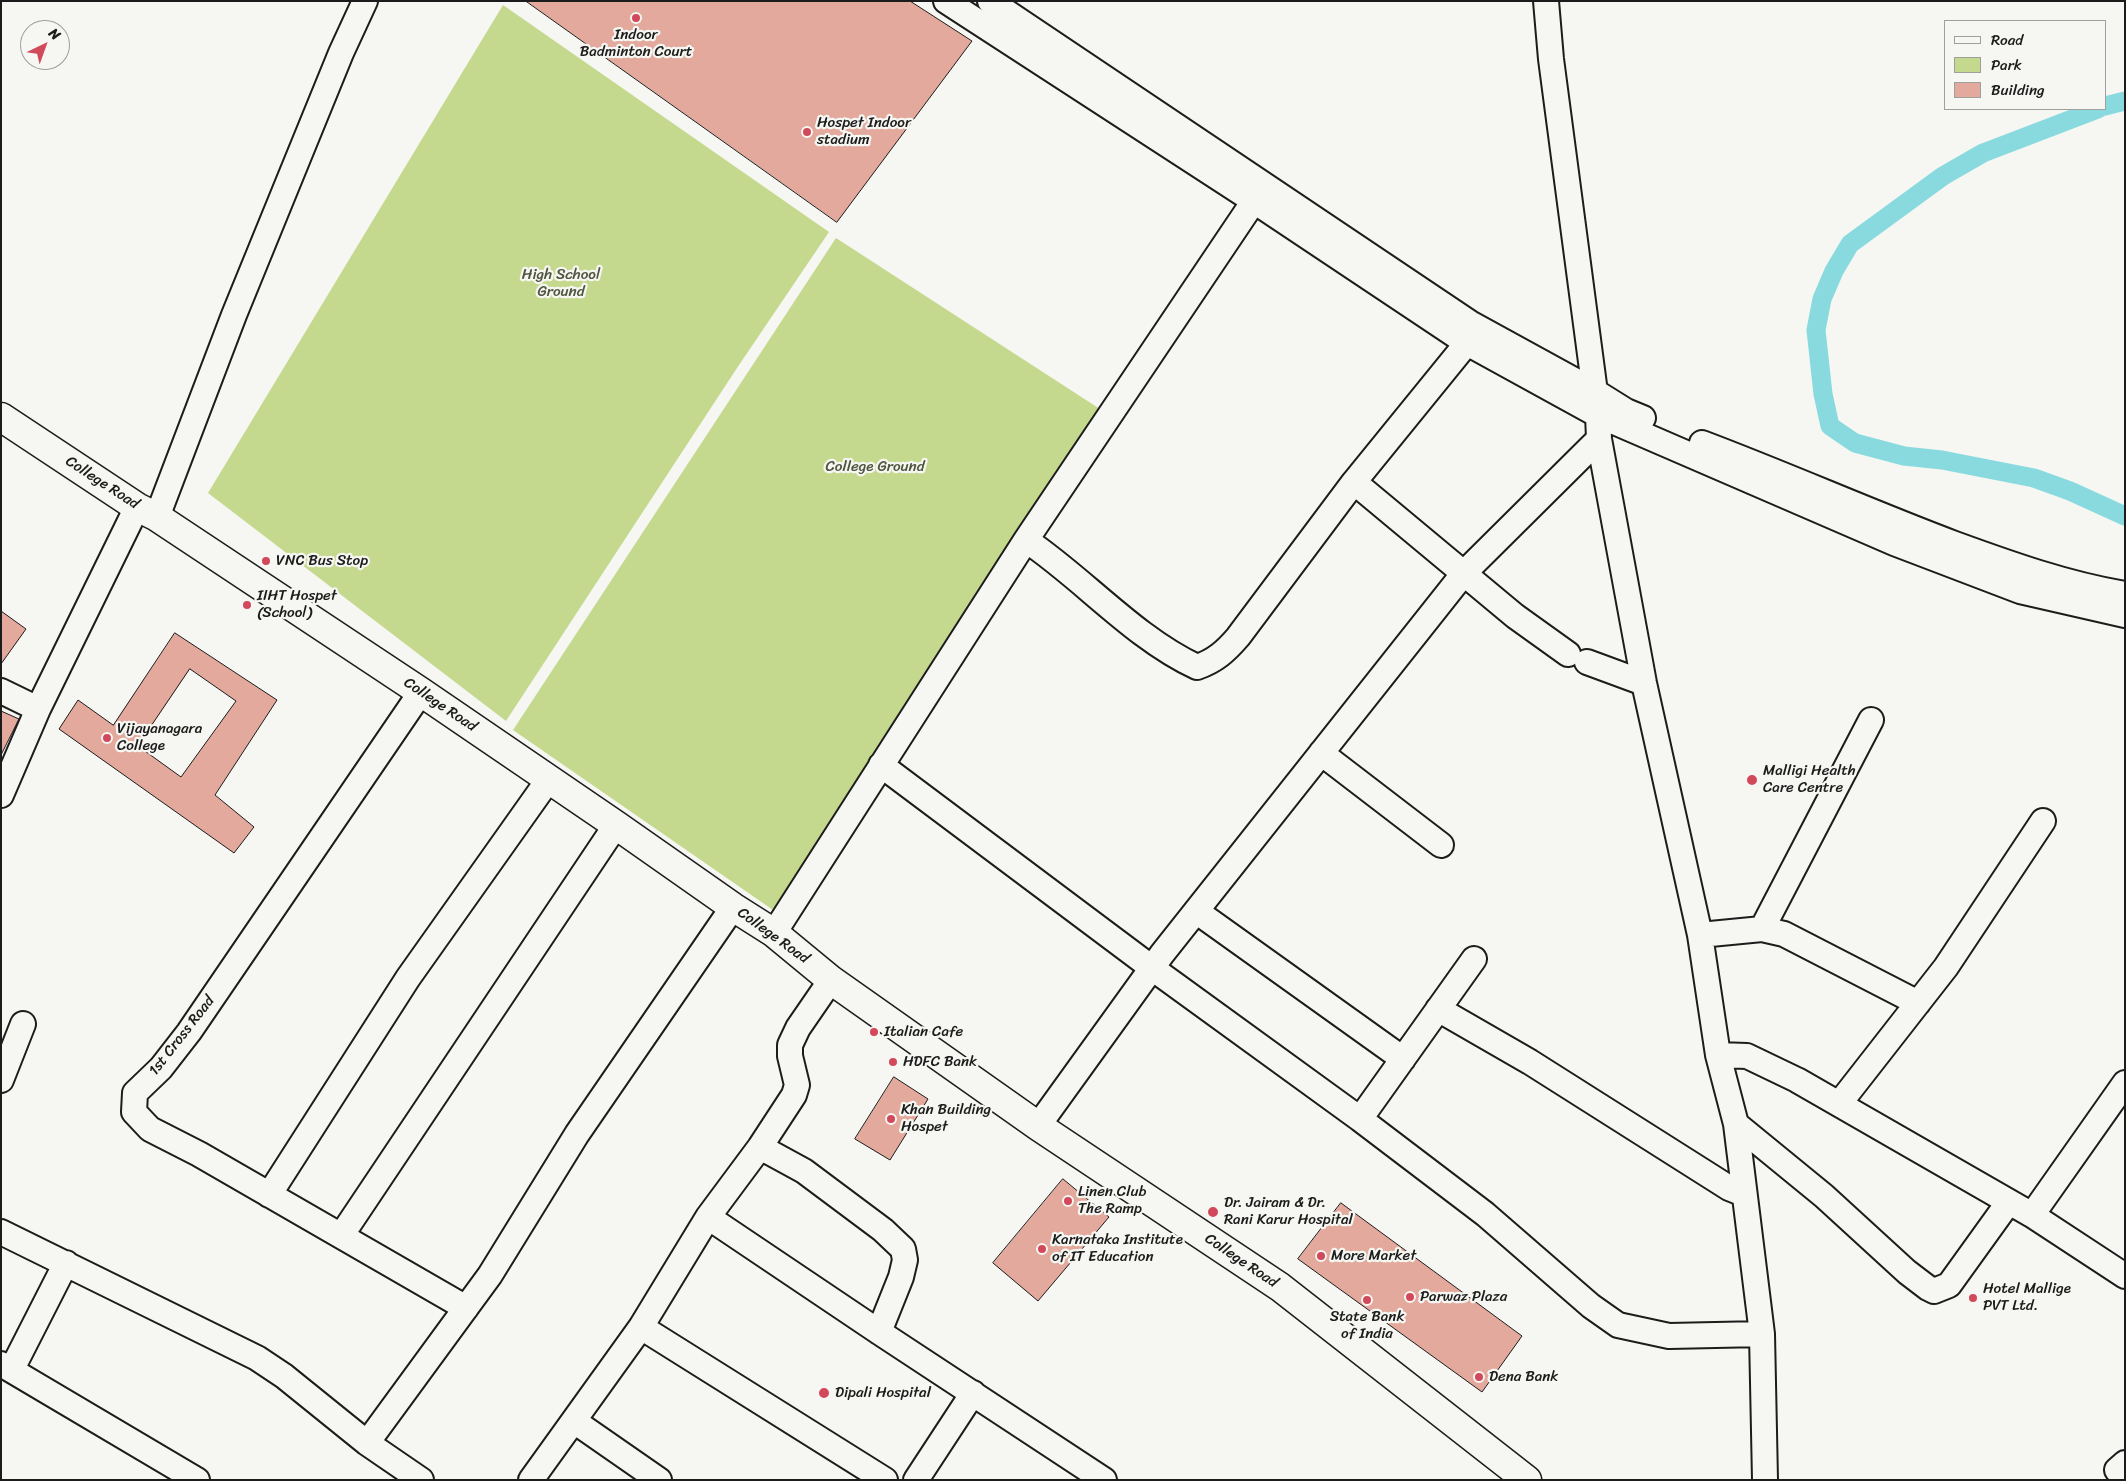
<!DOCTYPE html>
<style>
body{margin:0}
#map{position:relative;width:2126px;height:1481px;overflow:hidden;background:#f6f6f2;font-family:Sriracha,sans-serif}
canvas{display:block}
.frame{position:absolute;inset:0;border:2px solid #1c1c1c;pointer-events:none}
.legend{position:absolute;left:1944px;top:20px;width:162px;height:90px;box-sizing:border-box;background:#f6f6f2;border:1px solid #9f9f9c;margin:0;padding:6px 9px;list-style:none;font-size:15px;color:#1c1c1c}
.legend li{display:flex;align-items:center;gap:10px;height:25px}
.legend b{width:25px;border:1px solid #9f9f9c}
.north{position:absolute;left:20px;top:20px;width:50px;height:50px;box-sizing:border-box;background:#f6f6f2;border:1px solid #9f9f9c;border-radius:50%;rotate:42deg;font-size:14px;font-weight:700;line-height:20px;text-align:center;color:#1c1c1c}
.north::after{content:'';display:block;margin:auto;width:18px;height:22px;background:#d1495b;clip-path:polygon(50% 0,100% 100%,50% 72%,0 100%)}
</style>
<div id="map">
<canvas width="2126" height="1481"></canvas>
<div class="frame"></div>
<ul class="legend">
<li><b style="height:6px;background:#f6f6f2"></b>Road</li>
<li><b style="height:14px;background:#c5d98e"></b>Park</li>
<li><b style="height:14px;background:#e2a99c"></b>Building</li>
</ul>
<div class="north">N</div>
</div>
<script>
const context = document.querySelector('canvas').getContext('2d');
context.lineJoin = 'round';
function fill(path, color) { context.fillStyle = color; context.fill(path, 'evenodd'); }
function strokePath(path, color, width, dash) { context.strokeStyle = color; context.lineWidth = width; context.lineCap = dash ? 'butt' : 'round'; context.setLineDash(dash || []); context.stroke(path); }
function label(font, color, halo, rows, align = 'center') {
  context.font = font + ' Sriracha,sans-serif'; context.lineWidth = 4.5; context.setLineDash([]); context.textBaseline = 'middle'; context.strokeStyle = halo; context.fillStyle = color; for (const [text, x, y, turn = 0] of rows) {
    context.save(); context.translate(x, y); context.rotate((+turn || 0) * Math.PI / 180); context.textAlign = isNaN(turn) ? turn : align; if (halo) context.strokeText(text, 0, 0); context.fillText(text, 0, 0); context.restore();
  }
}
const green = new Path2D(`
 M503,5L829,232L737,368L506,721L208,493Z
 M836,238L1103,411L773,910L513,730Z`);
const canal = new Path2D(`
 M2105,106L2125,101
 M2098,109L1983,153L1943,176L1850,244L1834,271L1822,299L1816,330L1823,394L1830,426L1855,443L1904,456L1942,460L2034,478L2070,491L2125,516`);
const building = new Path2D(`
 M526,1H910L972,41L837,222Z
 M1,611L26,629L1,664Z
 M175,633L277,700L215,795L254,827L234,853L59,729L78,700L113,725ZM190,669L236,701L181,777L138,746Z
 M1,711L19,719L1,755Z
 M894,1077L928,1099L890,1160L855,1139Z
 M1063,1179L1109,1217L1038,1301L993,1263Z
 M1341,1203L1522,1336L1482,1392L1298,1259Z`);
const minor = new Path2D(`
 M946,1L1254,201L1467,343L1598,415L1894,543L2020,591L2125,615
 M990,1L1470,323L1594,391L1626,411L1643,418
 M1546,1L1551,59L1598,415L1599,439L1644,683L1700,935L1718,1055L1736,1124L1762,1334L1765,1480
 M1702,443C1787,475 1870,512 1955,544C2010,564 2066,584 2125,594
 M1354,482L1515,616L1568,654
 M157,517L234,315L341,53L365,1
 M1026,540C1084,579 1133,637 1197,667C1215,661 1226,651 1238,637L1354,482L1467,343
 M1587,662L1644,683
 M1,691L38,709
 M421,692L189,1032L161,1068L135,1093L134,1112L150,1129L199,1154L466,1308
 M1321,753L1441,845
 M881,765L1152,968L1360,1119
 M1,795L38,709L137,507
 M1196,911L1403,1059
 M1762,929L1871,720
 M774,933L1026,540L1262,189
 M1700,935L1762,929L1784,934L1918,1003
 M1474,959L1360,1119L1485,1214L1591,1306L1618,1325L1669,1336L1762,1334
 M1438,1009L1530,1062L1729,1188L1744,1194
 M1718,1055L1747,1056L1797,1080L2032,1215L2125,1276
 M1,1080L23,1024
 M1839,1104L1946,967L2043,821
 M1736,1124L1824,1196L1907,1272L1928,1288L1934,1291L1949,1285L2008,1203
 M1038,1126L1162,954L1464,573L1599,439
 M760,1147L804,1171L883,1230L903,1249L905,1260L901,1277L879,1332
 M269,1195L408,978L549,779
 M2032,1215L2125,1083
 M708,1217L879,1332L1104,1480
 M1,1232L257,1358L284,1376L367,1443L421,1480
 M341,1236L616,825
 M641,1327L885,1480
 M1,1364L197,1480
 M12,1369L66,1263
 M574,1421L659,1480
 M367,1443L490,1275L577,1134L733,907
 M2117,1470L2125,1463
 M531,1480L641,1327L708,1217L760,1147L794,1095L797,1085L790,1056V1045L798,1028L831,980
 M916,1480L973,1393`);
const major = new Path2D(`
 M1,417L137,507L157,517L421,692L616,825L733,907L774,933L831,980L1038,1126L1280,1287L1527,1480`);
const markers = [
 [636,18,5,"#d1495b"],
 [807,132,5,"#d1495b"],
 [266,561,5,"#d1495b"],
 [247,605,5,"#d1495b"],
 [107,738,5,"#d1495b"],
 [1752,780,6,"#d1495b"],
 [874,1032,5,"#d1495b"],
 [893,1062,5,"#d1495b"],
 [891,1119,5,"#d1495b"],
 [1068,1201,5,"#d1495b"],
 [1213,1212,6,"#d1495b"],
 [1042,1249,5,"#d1495b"],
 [1321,1256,5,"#d1495b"],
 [1410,1297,5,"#d1495b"],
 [1973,1298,5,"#d1495b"],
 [1367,1300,5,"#d1495b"],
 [1479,1377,5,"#d1495b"],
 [824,1393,6,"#d1495b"]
];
const poiNames = [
 ["Indoor",636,35,"center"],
 ["Badminton Court",636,52,"center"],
 ["Hospet Indoor",817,123],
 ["stadium",817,140],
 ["VNC Bus Stop",276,561],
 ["IIHT Hospet",257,596],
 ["(School)",257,613],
 ["Vijayanagara",117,729],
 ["College",117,746],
 ["Malligi Health",1763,771],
 ["Care Centre",1763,788],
 ["Italian Cafe",884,1032],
 ["HDFC Bank",903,1062],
 ["Khan Building",901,1110],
 ["Hospet",901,1127],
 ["Linen Club",1078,1192],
 ["The Ramp",1078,1209],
 ["Dr. Jairam & Dr.",1224,1203],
 ["Rani Karur Hospital",1224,1220],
 ["Karnataka Institute",1052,1240],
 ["of IT Education",1052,1257],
 ["More Market",1331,1256],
 ["Hotel Mallige",1983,1289],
 ["PVT Ltd.",1983,1306],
 ["Parwaz Plaza",1420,1297],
 ["State Bank",1367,1317,"center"],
 ["of India",1367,1334,"center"],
 ["Dena Bank",1489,1377],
 ["Dipali Hospital",835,1393]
];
const parkNames = [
 ["High School",561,275],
 ["Ground",561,292],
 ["College Ground",875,467]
];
const streetNames = [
 ["College Road",102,483,33],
 ["College Road",440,705,34],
 ["College Road",773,936,36],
 ["1st Cross Road",182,1036,-52],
 ["College Road",1241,1261,34]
];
fill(green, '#c5d98e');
strokePath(canal, '#88dadf', 19);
fill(building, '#e2a99c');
strokePath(building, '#1c1c1c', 1);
strokePath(minor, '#1c1c1c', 28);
strokePath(major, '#1c1c1c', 31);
strokePath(minor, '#f6f6f2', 24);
strokePath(major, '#f6f6f2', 28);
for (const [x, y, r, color] of markers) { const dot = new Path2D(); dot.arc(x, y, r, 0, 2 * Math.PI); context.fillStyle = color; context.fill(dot); strokePath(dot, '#f6f6f2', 2); }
label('15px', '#1c1c1c', '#f6f6f2', poiNames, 'left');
label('15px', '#4f553e', '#f6f6f2', parkNames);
label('15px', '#1c1c1c', '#f6f6f2', streetNames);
</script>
